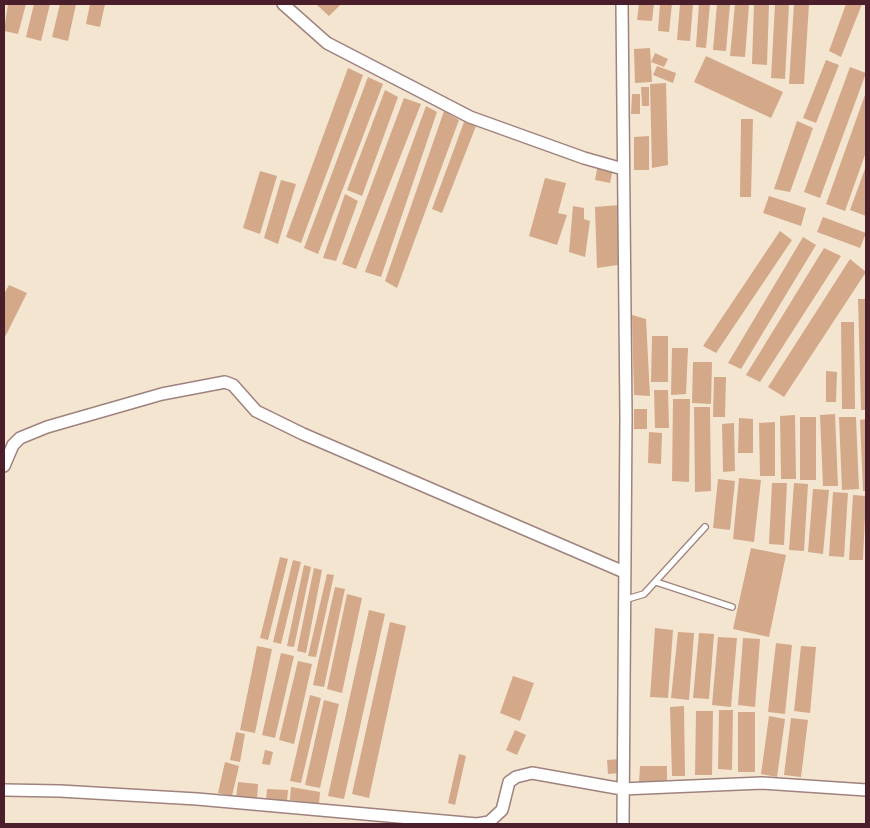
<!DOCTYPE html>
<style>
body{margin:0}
#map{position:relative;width:870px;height:828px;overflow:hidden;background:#f4e5d0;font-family:"Libre Caslon Text",serif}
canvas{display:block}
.frame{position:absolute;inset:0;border:5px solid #4a1f2b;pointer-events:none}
</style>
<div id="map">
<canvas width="870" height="828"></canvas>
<div class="frame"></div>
</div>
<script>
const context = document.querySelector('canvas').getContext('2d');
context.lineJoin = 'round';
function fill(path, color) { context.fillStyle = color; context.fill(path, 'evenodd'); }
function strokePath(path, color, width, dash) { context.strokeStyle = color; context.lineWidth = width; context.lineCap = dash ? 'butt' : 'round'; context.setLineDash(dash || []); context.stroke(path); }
const building = new Path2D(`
 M8,4H26L18,34L4,31Z
 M34,4H50L41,41L26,37Z
 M60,4H76L68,41L52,37Z
 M90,4H105L100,27L86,24Z
 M316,4H341L329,16Z
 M639,4H654L652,21L637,20Z
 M660,4H672L669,32L658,31Z
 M680,4H693L690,41L677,40Z
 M699,4H710L706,48L696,47Z
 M717,4H730L726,51L713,50Z
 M735,4H749L745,57L730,56Z
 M754,4H769L767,65L752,64Z
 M775,4H789L785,79L771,78Z
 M794,4H809L804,84H789Z
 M846,4H862L841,57L829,51Z
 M650,48L652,82L635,83L634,49Z
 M655,53L668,59L664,67L651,62Z
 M706,56L783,92L771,118L694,82Z
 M826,60L839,65L816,123L803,118Z
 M657,66L676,73L673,83L653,75Z
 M850,67L866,73L820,198L804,192Z
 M348,68L363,75L301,243L286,237Z
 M368,77L383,84L318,254L304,248Z
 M666,83L668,165L652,168L650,84Z
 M641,87H649V106H642Z
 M385,90L398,97L362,196L347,190Z
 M866,92V152L845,211L826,204Z
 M632,94H640V114H631Z
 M404,98L421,104L356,269L342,264Z
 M426,106L437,112L381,277L365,272Z
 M444,111L459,120L397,288L385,281Z
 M741,119H753L751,197H740Z
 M797,121L813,128L790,192L774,189Z
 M464,122L476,126L442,213L432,209Z
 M649,136V170H634V137Z
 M598,164L613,169L610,183L595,180Z
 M866,166V216L850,210Z
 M260,171L277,176L260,234L243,228Z
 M545,178L566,183L558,213L567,215L557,245L529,236Z
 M281,180L296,184L278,244L264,238Z
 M345,194L358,201L336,261L323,258Z
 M769,196L806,208L801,226L763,213Z
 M619,205L618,265L597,268L595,207Z
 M573,206L584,208V219L590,221L585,257L569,252Z
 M823,217L866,233L860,248L817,232Z
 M780,231L792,240L716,353L703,346Z
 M803,237L816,245L741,369L728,363Z
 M824,248L841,256L760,382L746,375Z
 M850,259L866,272L784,397L768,387Z
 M9,285L27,293L4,339V294Z
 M858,299H866V410H861Z
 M632,315L646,319L650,396L634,395Z
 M841,322H854L855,409H842Z
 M652,336H668V382H651Z
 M672,348H688L686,394L671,395Z
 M693,362H712L711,404L692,403Z
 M826,371L837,372L836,402H826Z
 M714,377H726L725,417H713Z
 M654,390H668L669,428H655Z
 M673,399H690L689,482L672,481Z
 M694,407H710L711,491L695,492Z
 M634,409H647V429H634Z
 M835,414L838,486H823L820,415Z
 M795,415L796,479H781L780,416Z
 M800,417H816V480H800Z
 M839,417H856L859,489L842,490Z
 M739,418L753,419V453H738Z
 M866,419V491H863L860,420Z
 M775,422V476H760L759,423Z
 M734,423L735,471L723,472L722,424Z
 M649,432L662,433L661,464L648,463Z
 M739,478L761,480L754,542L733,539Z
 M718,479L735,481L730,530L713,528Z
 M772,483H787L784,545L769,544Z
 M794,483L808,484L804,551L789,550Z
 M813,489L829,490L823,554L808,552Z
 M833,492L848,493L844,557L829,556Z
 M853,495L866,496L863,560H849Z
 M751,548L786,555L769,637L733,629Z
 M280,557L288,559L268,640L260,638Z
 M293,560L301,562L281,644L273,642Z
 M304,565L311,567L294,647L287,646Z
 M314,568L322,570L306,653L297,651Z
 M327,574L334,575L316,657L308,656Z
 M335,587L345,589L324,687L313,685Z
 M347,594L362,598L342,693L327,689Z
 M369,610L385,614L344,799L328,796Z
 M390,622L406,626L369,798L352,794Z
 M655,628L673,630L668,698L650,697Z
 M678,632L694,633L689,700L671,698Z
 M699,633L714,634L709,699L693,698Z
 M718,637L737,638L731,707L712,705Z
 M743,638L760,639L755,707L738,705Z
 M776,643L792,645L785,714L768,712Z
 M257,646L272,649L255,733L240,730Z
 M801,646L816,647L810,713L794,711Z
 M281,653L294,656L275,738L262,735Z
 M298,661L312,664L294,744L279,740Z
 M513,676L534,683L520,721L500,713Z
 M310,695L321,698L301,783L290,781Z
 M324,700L339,704L320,788L305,785Z
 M684,706L685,776H672L670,707Z
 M719,710H733L732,770L718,769Z
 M696,711H713L712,775H695Z
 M738,712H755V772H738Z
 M769,716L785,719L777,777L761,774Z
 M791,718L808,720L801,777L784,775Z
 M515,730L526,735L517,755L506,750Z
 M236,732L245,734L240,762L230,760Z
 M265,750L273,752L270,765L262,764Z
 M459,754L466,756L455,805L448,803Z
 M620,759V773L608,774L607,760Z
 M225,762L239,766L232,796L218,793Z
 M640,766H667V783H639Z
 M238,782L258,784L257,799L236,798Z
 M291,787L320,792L319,804L290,800Z
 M267,789L288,790L287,801L266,800Z`);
const lane = new Path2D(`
 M656,582L732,607
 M624,600L644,594L705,527`);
const street = new Path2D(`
 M283,4L327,43L470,117L584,158L623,169
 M622,4L626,417L623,824
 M4,466L13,445L20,438L47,427L162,394L225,382L233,385L256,411L303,434L624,572
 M4,790L60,791L197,799L477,824L489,822L502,810L509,782L516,777L532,773L622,789L762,783L866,790`);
fill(building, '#d3a98a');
strokePath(lane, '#9f827e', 8);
strokePath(street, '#9f827e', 14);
strokePath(lane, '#fff', 5.5);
strokePath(street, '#fff', 11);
</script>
